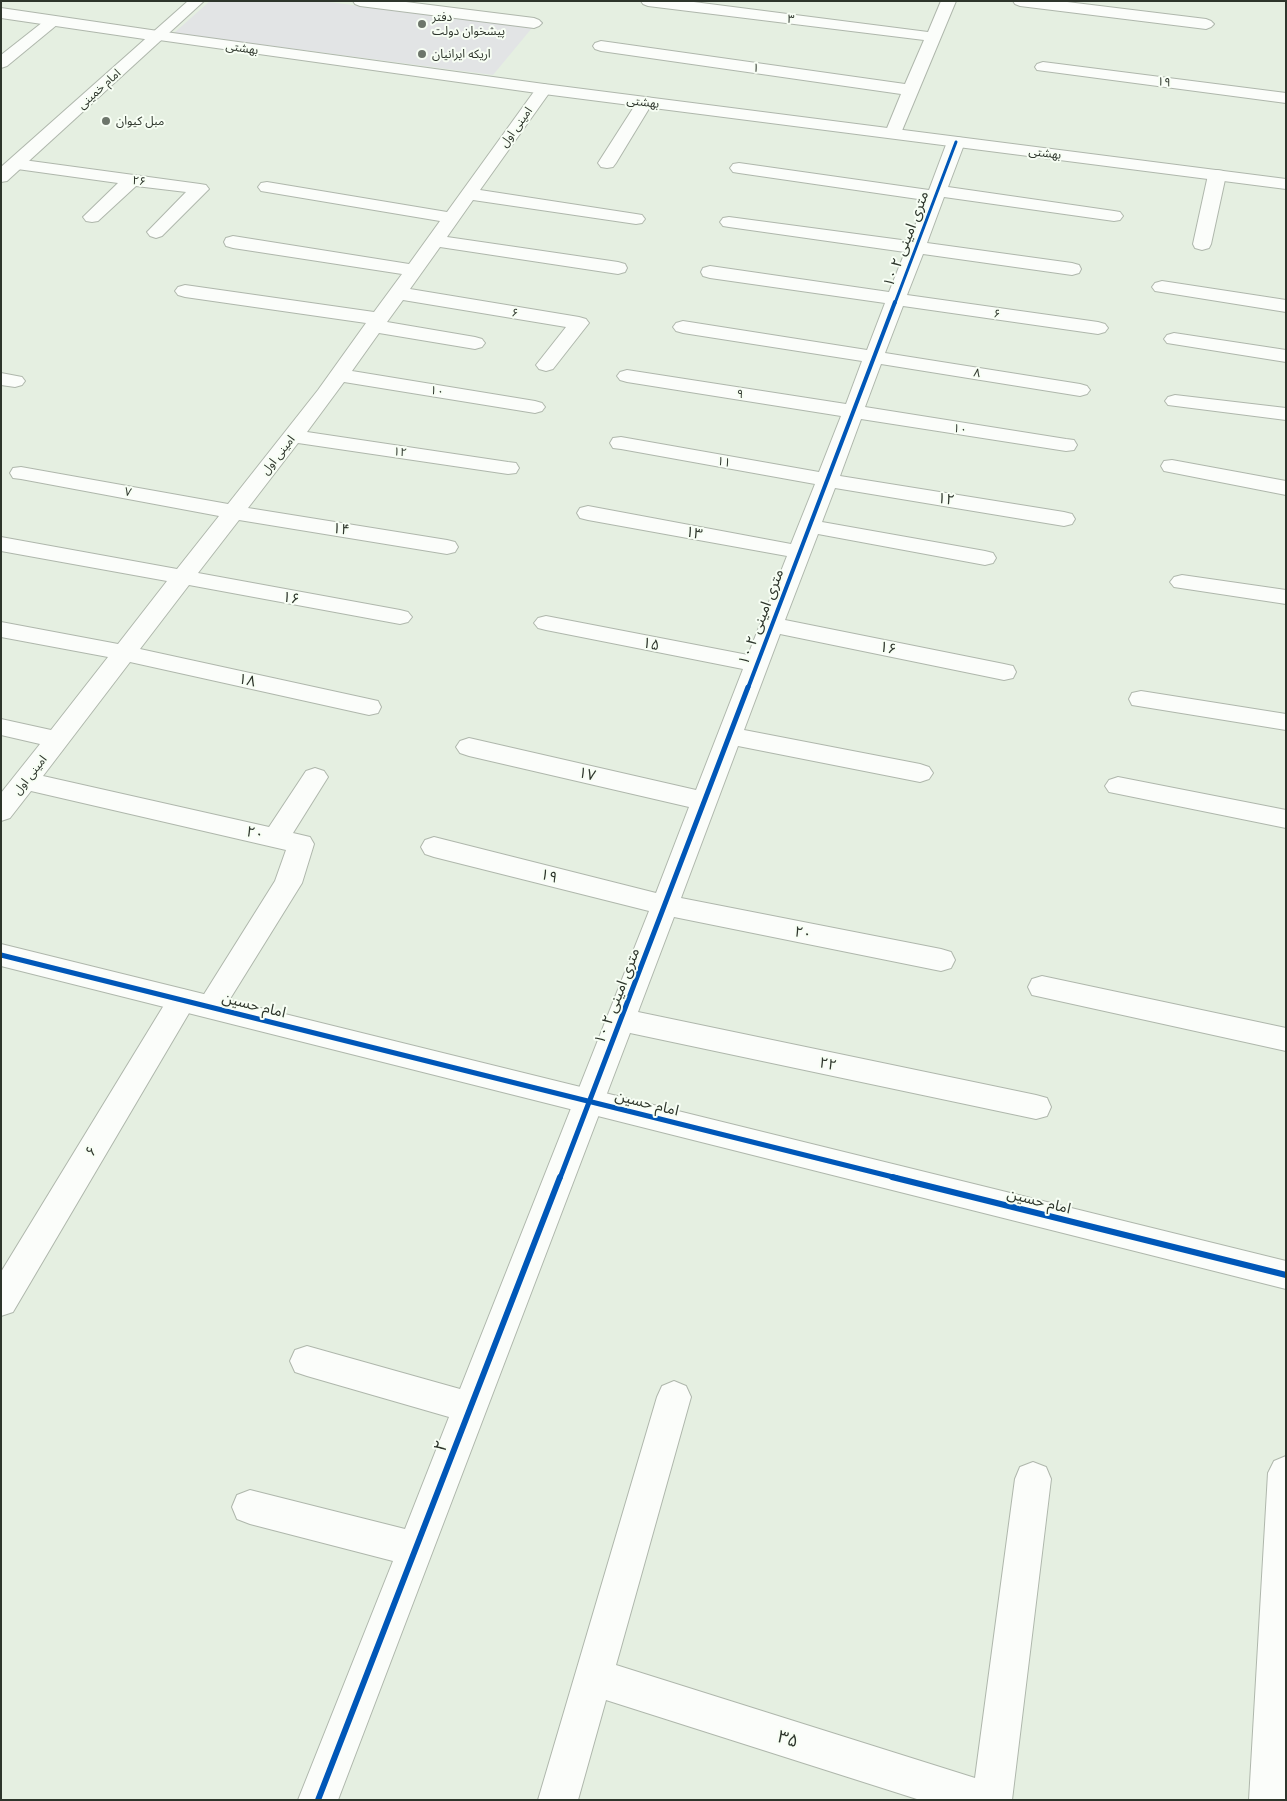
<!DOCTYPE html>
<meta charset="utf-8">
<style>
body{margin:0}
#map{position:relative;width:1287px;height:1801px;overflow:hidden;background:#e5efe1;font-family:Lato,sans-serif}
canvas{display:block}
.frame{position:absolute;inset:0;border:2px solid #2d352b;pointer-events:none}
</style>
<div id="map">
<canvas width="1287" height="1801"></canvas>
<div class="frame"></div>
</div>
<script>
const context = document.querySelector('canvas').getContext('2d');
context.lineJoin = 'round';
function fill(path, color) { context.fillStyle = color; context.fill(path, 'evenodd'); }
function strokePath(path, color, width, dash) { context.strokeStyle = color; context.lineWidth = width; context.lineCap = dash ? 'butt' : 'round'; context.setLineDash(dash || []); context.stroke(path); }
function label(font, color, halo, rows, align = 'center') {
  context.font = font + ' Lato,"Noto Sans Arabic",sans-serif'; context.lineWidth = 4; context.setLineDash([]); context.textBaseline = 'middle'; context.strokeStyle = halo; context.fillStyle = color; for (const [text, x, y, turn = 0] of rows) {
    context.save(); context.translate(x, y); context.rotate((+turn || 0) * Math.PI / 180); context.textAlign = isNaN(turn) ? turn : align; if (halo) context.strokeText(text, 0, 0); context.fillText(text, 0, 0); context.restore();
  }
}
const building = new Path2D(`
 M210,1H321L532,28L493,75L174,33Z`);
const service = new Path2D(`
 M53,16L58,18L61,21L58,24L7,66L1,68V55L48,18Z`);
const minor = new Path2D(`
 M353,1H398L534,18L539,20L542,23L539,26L534,28L360,6L355,4Z
 M641,1H686L928,32L941,1H956L901,133L899,137H887L885,133L901,94L601,51L595,49L593,46L595,43L601,41L905,84L924,40L648,6L643,4Z
 M1013,1H1059L1206,19L1211,21L1214,24L1211,27L1206,29L1020,6L1015,4Z
 M1,8L158,31L164,33L166,36L164,39L158,41L1,18Z
 M1043,62L1286,93V103L1037,70L1035,67L1037,64Z
 M544,84L550,86L552,89L480,190L636,214L642,215L645,219L642,223L636,224L473,200L447,237L618,262L625,264L627,268L625,272L618,274L440,247L410,289L579,317L586,319L589,323L553,369L546,371L539,369L536,365L566,327L403,300L387,322L475,337L482,339L485,343L482,347L475,349L379,333L352,371L535,401L542,403L545,407L542,411L535,413L344,382L307,432L508,462L516,463L519,468L516,473L508,474L298,443L248,508L447,540L455,542L458,547L455,552L447,554L239,520L198,573L400,610L408,612L412,617L408,622L400,624L189,585L140,649L369,699L378,701L381,707L378,713L369,715L130,662L43,776L269,827L306,771L315,768L324,771L328,777L293,833L310,837L314,844L302,883L220,1015L210,1018L200,1015L196,1007L275,881L286,850L31,791L10,818L1,821V793L40,744L1,735V719L51,730L108,657L1,637V622L118,644L167,581L1,551V537L177,569L219,516L21,479L13,478L10,473L13,468L21,467L228,504L318,390L366,323L185,297L178,295L175,291L178,287L185,285L374,312L402,274L233,248L226,246L224,242L226,238L233,236L409,264L440,221L267,192L261,191L258,187L261,183L267,182L447,212L538,86Z
 M645,97L651,98L653,102L616,163L613,167L607,168L601,167L598,163L637,102L639,98Z
 M956,137L962,138L965,142L948,187L1114,211L1120,212L1123,216L1120,220L1114,221L944,197L927,243L1072,263L1079,265L1081,269L1079,273L1072,275L923,254L907,295L1098,322L1105,324L1108,328L1105,332L1098,334L903,306L885,353L1080,384L1087,386L1090,390L1087,394L1080,396L881,364L865,407L1066,439L1074,440L1077,445L1074,450L1066,451L861,419L840,476L1064,512L1072,514L1075,519L1072,524L1064,526L835,488L822,522L985,551L993,553L996,558L993,563L985,565L818,534L785,620L1004,664L1013,666L1016,672L1013,678L1004,680L780,634L744,730L920,764L929,767L933,773L929,779L920,782L738,746L681,898L941,949L951,952L955,960L951,968L941,971L674,917L638,1012L1036,1095L1047,1098L1051,1107L1047,1116L1036,1119L630,1033L338,1800H298L393,1561L250,1524L237,1519L232,1507L237,1495L250,1490L405,1529L449,1417L307,1376L295,1372L290,1361L295,1350L307,1346L460,1389L649,911L434,857L425,854L421,847L425,840L434,837L656,893L689,807L469,756L460,753L456,747L460,741L469,738L696,790L743,669L546,630L538,628L534,623L538,618L546,616L748,655L787,556L588,520L580,518L577,513L580,508L588,506L791,544L815,484L621,449L613,448L610,443L613,438L621,437L819,472L841,416L627,382L620,380L617,376L620,372L627,370L846,404L862,361L683,333L676,331L673,327L676,323L683,321L867,350L885,303L710,278L703,276L701,272L703,268L710,266L889,292L905,252L729,227L723,226L720,222L723,218L729,217L909,241L925,200L739,173L733,172L730,168L733,164L739,163L929,190L947,142L950,138Z
 M16,159L200,184L206,185L209,189L162,236L156,238L150,236L147,232L186,192L136,186L98,221L92,222L86,221L83,217L118,183L10,168L7,164L10,160Z
 M1217,170L1223,171L1226,175L1211,244L1209,248L1202,250L1195,248L1193,244L1208,175L1211,171Z
 M1162,281L1286,300V312L1155,291L1152,287L1155,283Z
 M1174,333L1286,350V362L1167,343L1164,339L1167,335Z
 M1,373L22,377L25,381L22,385L15,387L1,385Z
 M1175,395L1286,408V420L1168,405L1165,401L1168,397Z
 M1172,460L1286,481V495L1164,471L1161,466L1164,461Z
 M1182,575L1286,590V604L1174,587L1170,582L1174,577Z
 M1141,691L1286,714V730L1132,705L1129,699L1132,693Z
 M1118,777L1286,810V828L1109,792L1105,786L1109,780Z
 M1042,976L1286,1028V1051L1032,995L1028,987L1032,979Z
 M182,989L192,992L196,1000L192,1008L13,1312L1,1316V1272L172,992Z
 M674,1381L686,1386L691,1397L616,1665L975,1778L1015,1479L1020,1467L1033,1462L1046,1467L1051,1479L1012,1800H920L606,1700L578,1800H538L657,1397L662,1386Z`);
const tertiary = new Path2D(`
 M158,31L544,84L1286,179V189L544,94L152,39L150,36L152,33Z
 M1,944L1286,1261V1289L1,966Z
 M1286,1456V1800H1249L1268,1473L1274,1461Z`);
const secondary = new Path2D(`
 M188,1H204L7,181L1,182V167Z`);
const cyclewayFar3 = new Path2D(`
 M895,303L956,142`);
const cyclewayFar2 = new Path2D(`
 M748,688L895,302`);
const cyclewayFar1 = new Path2D(`
 M1,955L897,1178
 M560,1178L748,687`);
const cycleway = new Path2D(`
 M892,1177L1286,1275
 M318,1800L560,1177`);
const markers = [
 [422,24,5,"#6d766b"],
 [422,54,5,"#6d766b"],
 [106,121,5,"#6d766b"]
];
const farPoinames = [
 ["دفتر",432,17],
 ["پیشخوان دولت",432,31],
 ["اریکه ایرانیان",432,54],
 ["مبل کیوان",116,121]
];
const farStreetnames = [
 ["۳",791,19,7],
 ["بهشتی",242,48,8],
 ["۱",756,68,8],
 ["۱۹",1164,82,7],
 ["امام خمینی",99,89,-42],
 ["بهشتی",643,102,7],
 ["امینی اول",516,127,-54],
 ["بهشتی",1045,153,7],
 ["۲۶",139,181,8],
 ["۶",515,313,9],
 ["۶",997,314,8],
 ["۸",977,373,9],
 ["۱۰",437,391,9],
 ["۹",740,394,9],
 ["۱۰",960,429,9],
 ["۱۲",400,452,8],
 ["امینی اول",278,455,-52],
 ["۱۱",724,462,10],
 ["۷",128,492,10],
 ["امینی اول",30,775,-52]
];
const streetNames = [
 ["۱۰ متری امینی ۲",906,239,-69],
 ["۱۲",946,499,9],
 ["۱۴",341,529,9],
 ["۱۳",694,533,11],
 ["۱۶",291,598,10],
 ["۱۰ متری امینی ۲",761,617,-69],
 ["۱۵",651,644,11],
 ["۱۶",888,648,11],
 ["۱۸",247,680,12],
 ["۱۷",587,774,13],
 ["۲۰",255,833,13],
 ["۱۹",549,876,14],
 ["۲۰",803,933,11],
 ["۱۰ متری امینی ۲",617,996,-69],
 ["امام حسین",254,1005,14],
 ["۲۲",828,1064,12],
 ["امام حسین",647,1103,14],
 ["۶",91,1151,-59],
 ["امام حسین",1039,1201,14]
];
const nearStreetnames = [
 ["۲",441,1446,-69],
 ["۳۵",788,1739,17]
];
fill(building, '#e2e4e5');
strokePath(service, '#afb7ac', 2);
strokePath(minor, '#afb7ac', 2);
strokePath(tertiary, '#afb7ac', 2);
strokePath(secondary, '#afb7ac', 2);
fill(service, '#fbfdfa');
fill(minor, '#fbfdfa');
fill(tertiary, '#fbfdfa');
fill(secondary, '#fbfdfa');
strokePath(cyclewayFar3, '#0057b8', 3);
strokePath(cyclewayFar2, '#0057b8', 4);
strokePath(cyclewayFar1, '#0057b8', 5);
strokePath(cycleway, '#0057b8', 6);
for (const [x, y, r, color] of markers) { const dot = new Path2D(); dot.arc(x, y, r, 0, 2 * Math.PI); context.fillStyle = color; context.fill(dot); strokePath(dot, '#f7fef4', 2); }
label('12px', '#2d352b', '#f7fef4', farPoinames, 'left');
label('12px', '#2d352b', '#f7fef4', farStreetnames);
label('15px', '#2d352b', '#f7fef4', streetNames);
label('18px', '#2d352b', '#f7fef4', nearStreetnames);
</script>
